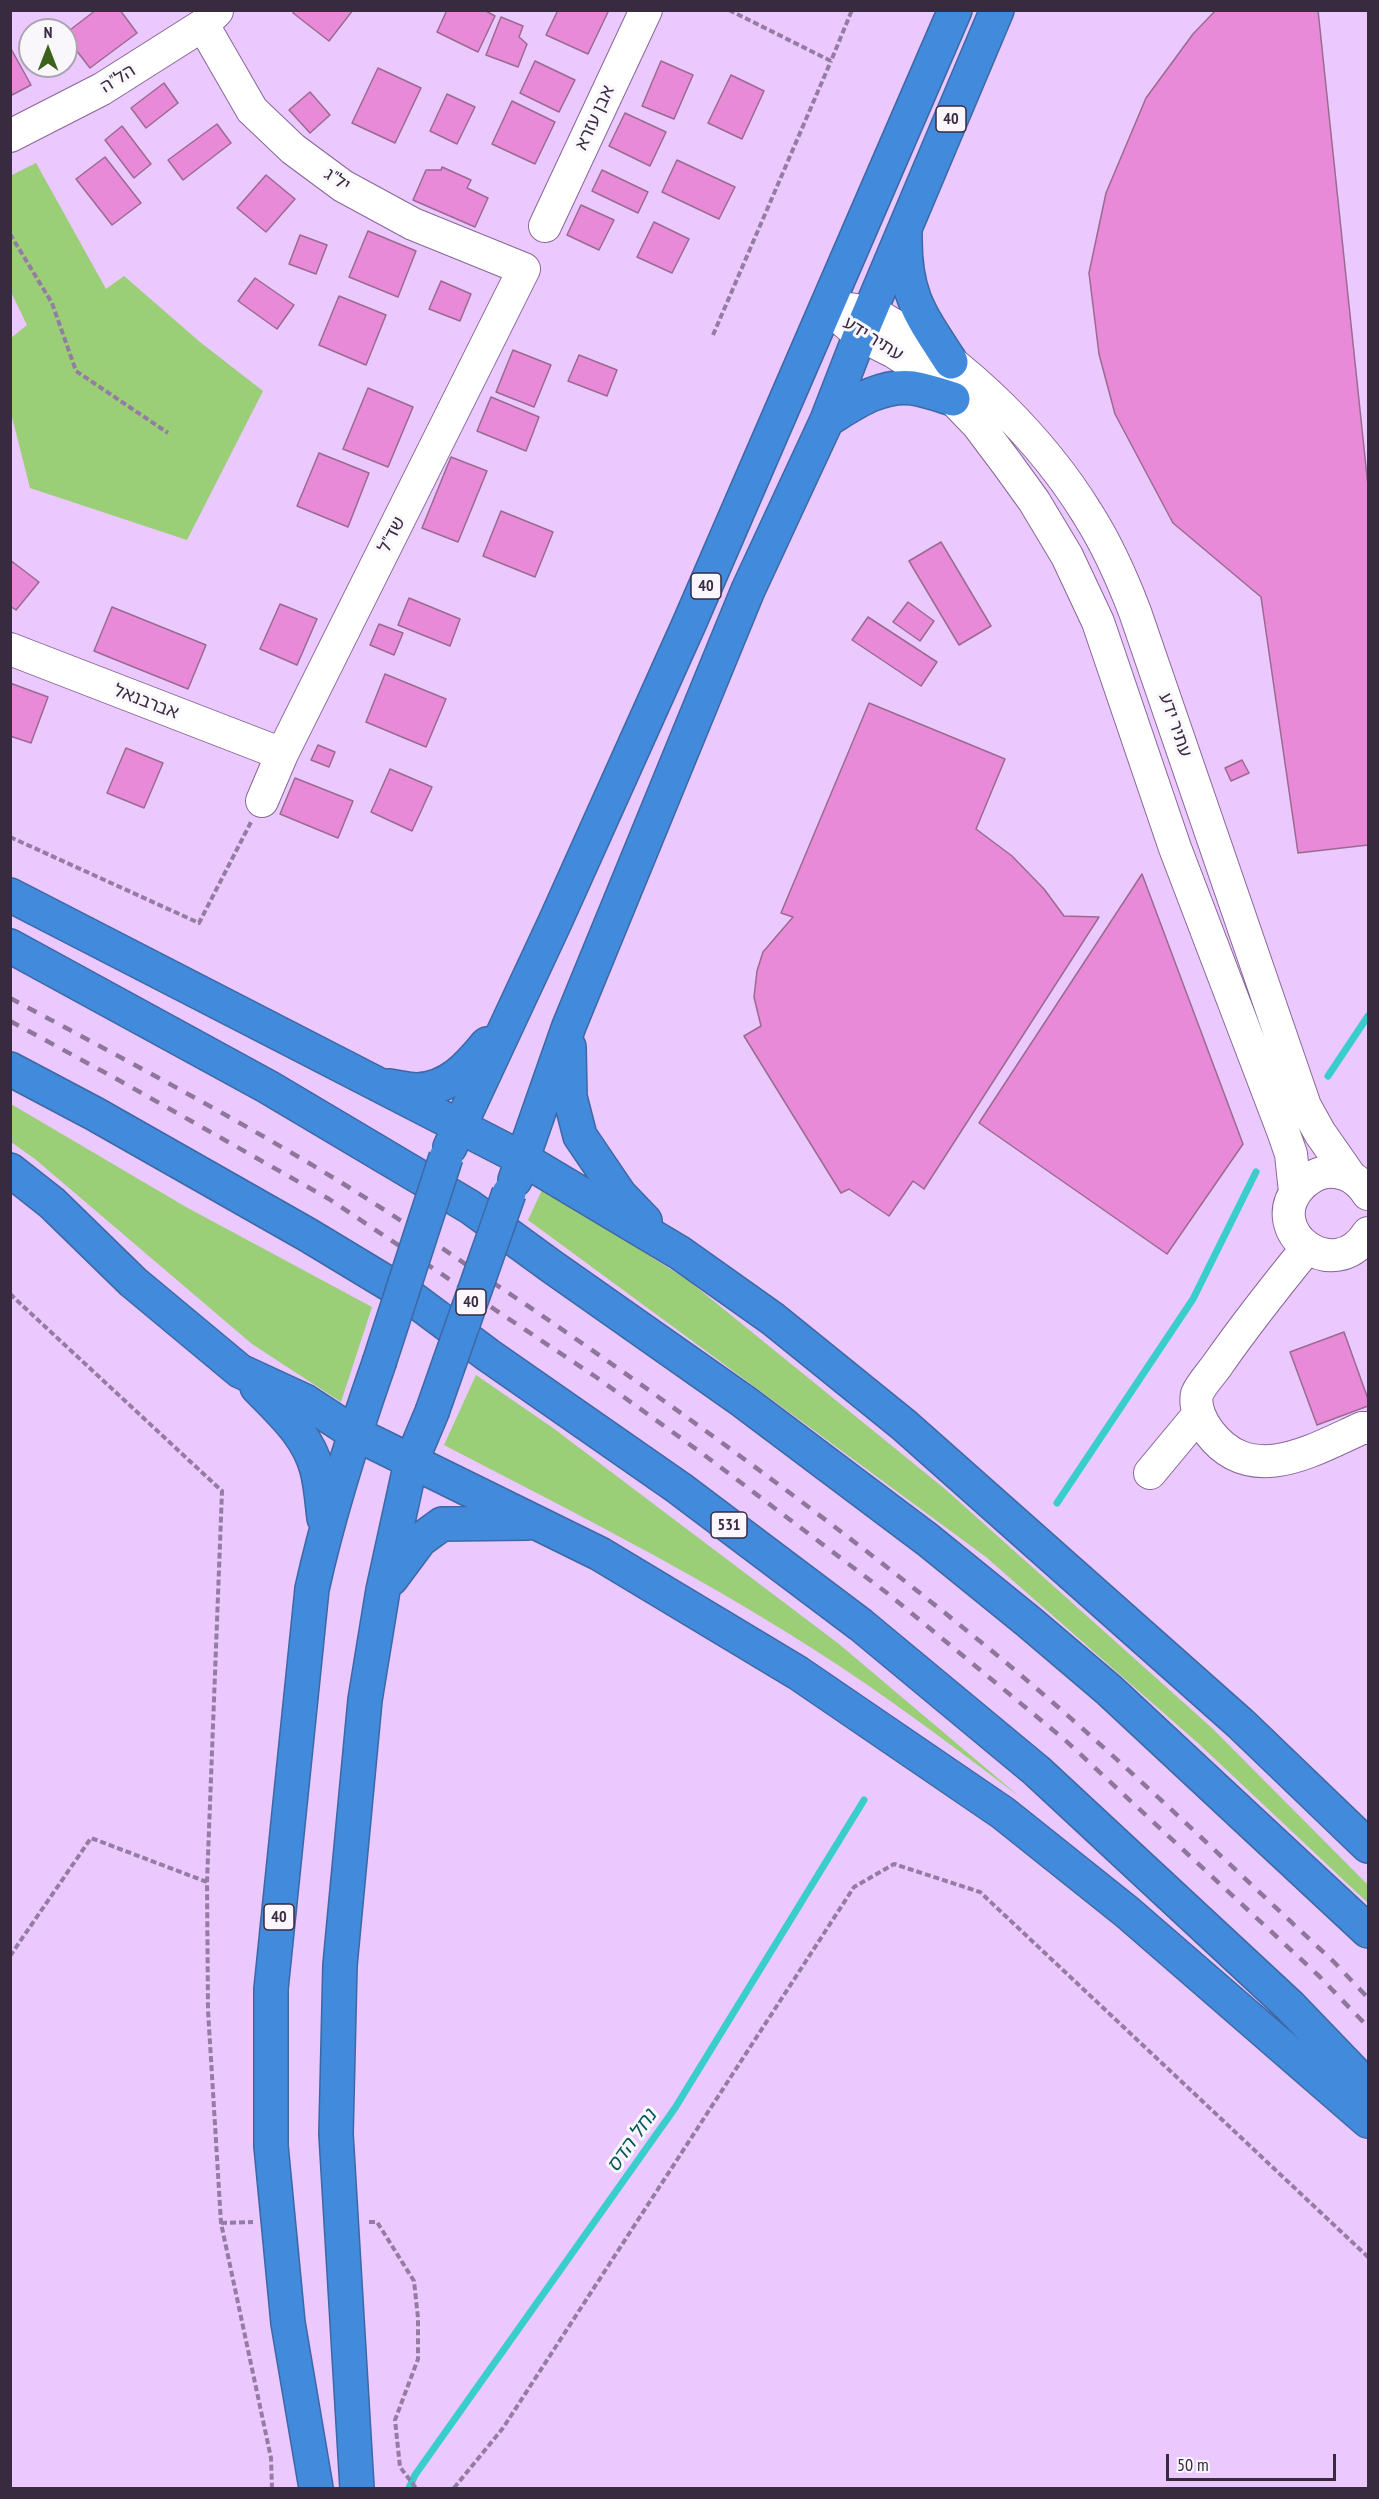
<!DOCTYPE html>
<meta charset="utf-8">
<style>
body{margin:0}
#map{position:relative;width:1379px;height:2499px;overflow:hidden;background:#ebc8fe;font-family:"PT Sans Narrow",sans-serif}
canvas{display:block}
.frame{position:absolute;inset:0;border:12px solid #382a3f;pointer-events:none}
.north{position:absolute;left:18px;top:18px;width:60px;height:60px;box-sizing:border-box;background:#faf7fc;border:2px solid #aca5b0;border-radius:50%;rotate:0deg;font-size:16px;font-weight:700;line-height:24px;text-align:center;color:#382a3f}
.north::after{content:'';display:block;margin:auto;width:21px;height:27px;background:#3c621c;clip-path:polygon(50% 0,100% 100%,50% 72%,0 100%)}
.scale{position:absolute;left:1166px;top:2454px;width:170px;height:27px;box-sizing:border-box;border:3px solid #382a3f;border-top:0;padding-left:8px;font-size:18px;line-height:21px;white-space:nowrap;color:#382a3f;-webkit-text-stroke:4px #faf7fc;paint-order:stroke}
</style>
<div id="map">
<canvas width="1379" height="2499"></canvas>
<div class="frame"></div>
<div class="north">N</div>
<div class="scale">50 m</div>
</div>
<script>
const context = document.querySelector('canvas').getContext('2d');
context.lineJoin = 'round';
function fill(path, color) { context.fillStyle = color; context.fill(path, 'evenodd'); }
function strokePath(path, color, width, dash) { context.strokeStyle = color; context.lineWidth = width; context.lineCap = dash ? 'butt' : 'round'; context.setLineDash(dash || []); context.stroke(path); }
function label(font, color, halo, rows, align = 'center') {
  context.font = font + ' "PT Sans Narrow","Noto Sans Hebrew",sans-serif'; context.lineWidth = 6; context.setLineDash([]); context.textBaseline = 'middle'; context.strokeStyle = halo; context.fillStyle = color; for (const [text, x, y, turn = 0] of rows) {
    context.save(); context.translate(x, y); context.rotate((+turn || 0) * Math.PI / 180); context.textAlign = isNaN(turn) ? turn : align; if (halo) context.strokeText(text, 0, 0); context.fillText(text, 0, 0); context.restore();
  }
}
const green = new Path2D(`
 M36,163L106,289L124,276L200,342L263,391L187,540L30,488L11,413V338L27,325L11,292L10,176Z
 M11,1104L186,1207L372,1307L341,1402L252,1344L35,1159L11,1142Z
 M543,1188L689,1281L945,1489L1212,1728L1368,1885V1903L1199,1744L986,1557L528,1220Z
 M476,1375L553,1428L839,1644L1020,1797C951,1745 883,1693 810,1647C693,1572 567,1509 444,1445Z`);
const stream = new Path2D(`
 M1328,1076L1368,1016
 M1057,1503L1193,1299L1256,1172
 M409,2488L415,2475L675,2108L864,1800`);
const building = new Path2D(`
 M96,10H120L137,33L90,68L66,37V33Z
 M295,10H353L329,41L293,13Z
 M447,10H484L495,16L478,52L437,32Z
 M558,10H609L588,54L546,35Z
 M1216,10H1318L1368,486V845L1298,853L1261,597L1173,523L1115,414L1099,354L1089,273L1106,193L1146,98L1193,34Z
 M501,17L523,26L519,37L527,44L518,67L486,55Z
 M10,47L31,85L10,96Z
 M535,61L575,80L559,112L520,93Z
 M661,61L693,75L674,119L642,106Z
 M378,68L421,88L395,143L352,123Z
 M731,75L764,91L742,139L708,123Z
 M164,83L178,103L146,128L131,108Z
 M310,92L330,115L310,133L289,110Z
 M447,94L475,107L457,144L430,131Z
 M512,101L555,122L535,164L492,144Z
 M625,113L666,132L650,166L609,146Z
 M217,124L231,143L183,180L168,160Z
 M122,126L151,164L134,178L105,140Z
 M105,157L141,203L112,225L76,179Z
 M677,160L735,187L719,219L662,192Z
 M442,167L471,180L467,188L488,198L475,227L413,200L426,170H441Z
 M602,170L648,192L638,213L592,191Z
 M266,175L295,199L266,232L237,208Z
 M581,205L614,220L599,250L567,235Z
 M654,222L689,239L672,273L637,257Z
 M368,231L416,251L398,297L349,277Z
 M300,235L327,245L316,274L289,264Z
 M255,278L294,305L277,329L238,301Z
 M441,281L471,294L460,321L429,309Z
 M339,296L386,315L366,365L319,345Z
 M513,350L551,365L534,407L496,392Z
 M579,355L617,370L607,396L568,381Z
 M368,388L413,407L388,467L343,449Z
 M491,397L539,417L526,451L477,431Z
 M319,453L369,473L348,527L297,506Z
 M451,457L487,471L458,542L422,528Z
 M501,511L553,532L535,577L483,556Z
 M941,542L991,626L959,645L909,561Z
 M10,560L39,582L16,610L10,606Z
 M409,598L460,619L450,646L398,625Z
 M908,602L934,621L920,641L893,622Z
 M280,604L317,619L297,665L260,649Z
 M112,607L206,645L188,689L94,651Z
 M868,617L937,662L921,686L852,640Z
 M379,624L403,633L394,655L370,645Z
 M385,674L446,699L426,747L366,722Z
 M10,683L48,697L31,743L10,736Z
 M869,703L1005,759L976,829L1012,856L1044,889L1064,916L1099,917L924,1189L913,1181L889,1216L849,1189L841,1193L744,1036L761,1026L754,997L757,971L763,952L793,917L781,913Z
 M318,745L335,752L329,767L311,760Z
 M126,748L163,763L144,808L107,793Z
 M1242,760L1249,773L1231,781L1225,768Z
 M390,769L432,787L412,831L371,812Z
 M295,778L353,801L338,838L280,814Z
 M1142,874L1243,1144L1167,1254L979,1123Z
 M1344,1332L1368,1399V1406L1317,1425L1290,1352Z`);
const path = new Path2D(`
 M729,10L831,61L852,10
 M10,234L52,303L76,371L168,433
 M713,335L831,61
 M10,837L199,923L251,822
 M10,1294L222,1491L207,1882L208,2010L221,2223L271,2458L272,2488
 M10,1956L91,1838L207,1882
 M369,2222H377L414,2281L418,2318V2359L395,2420L400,2467L416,2488
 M221,2223L253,2222
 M454,2488L503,2428L854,1887L894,1864L980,1892L1368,2257`);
const minor = new Path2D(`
 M203,25L252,110L293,149L343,186L413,224L524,269L282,754L262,801
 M10,136L102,89L203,25L217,11
 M545,226L646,10
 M827,307C840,309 855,309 868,312C876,313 885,320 892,324C966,362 1044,443 1087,513C1107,544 1122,578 1135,612L1305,1106L1320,1133L1350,1176
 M839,317L860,335L894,352L925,372L953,399L978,425L1008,465L1034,501L1067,556L1098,622L1175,848L1283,1131L1291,1154L1295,1192
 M10,649L282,754
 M1368,1194C1359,1180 1344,1170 1326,1172C1315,1174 1306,1180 1299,1188C1262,1231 1334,1287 1368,1233
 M1307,1248C1276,1286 1246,1324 1218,1364C1212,1373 1201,1384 1197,1394C1194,1407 1202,1423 1209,1432C1251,1488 1313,1450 1362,1428H1368
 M1150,1473L1199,1414`);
const highway = new Path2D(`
 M905,234C904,294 919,313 951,362
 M827,420C853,404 880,384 913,388C926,390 940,395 953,399
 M10,895L523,1159L680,1253L773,1319L904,1425L1241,1724L1368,1846
 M10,946L268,1087L470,1207L551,1266L743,1401L928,1540L1029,1622L1109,1690L1368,1931
 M569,1047L570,1097L580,1136L620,1195L645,1221
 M10,1069L95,1114L308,1235L409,1296L488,1355L679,1488L861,1625L1037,1771L1290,2006L1368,2087
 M388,1086C397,1087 408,1090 417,1090C449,1089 469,1066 487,1044
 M450,1147L555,922L689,624L955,10
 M10,1170L52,1203L133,1282L240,1371L305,1401L354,1433L600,1554L798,1673L1003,1813L1127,1912L1368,2121
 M515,1180L569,1026L748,590L827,420L860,335L997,10
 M257,1387C281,1412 308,1435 317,1470C321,1485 322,1502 324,1518
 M391,1579L420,1540L442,1524L528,1523
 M316,2488L288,2323L271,2146V1989L312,1589C329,1512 353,1437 379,1363
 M357,2488L336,2134L340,1965L365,1700L383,1590L411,1462L432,1412`);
const rail = new Path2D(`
 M10,998C122,1058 234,1117 342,1183C405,1222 466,1265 528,1306C689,1416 847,1532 998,1656C1114,1752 1223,1859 1333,1961L1368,1998
 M10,1021L115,1078L329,1199L596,1377L703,1454L887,1593L1065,1740L1319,1976L1368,2027`);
const highwayBridge = new Path2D(`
 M379,1363L446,1157
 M432,1412L509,1193`);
const shields = [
 [951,119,30],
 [706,586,30],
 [471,1302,30],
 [729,1525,36],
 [279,1917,30]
];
const shieldNames = [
 ["40",951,119],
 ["40",706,586],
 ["40",471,1302],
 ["531",729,1525],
 ["40",279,1917]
];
const streetNames = [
 ["הל\"ה",118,79,-32],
 ["אבן עזרא",595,118,-65],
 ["יל\"ג",337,180,34],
 ["עתיר ידע",873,339,32],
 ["שד\"ל",392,535,-63],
 ["אברבנאל",146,702,21],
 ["עתיר ידע",1175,725,71]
];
const waterNames = [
 ["נחל הדס",632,2141,-55]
];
fill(green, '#9ace77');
strokePath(stream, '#39cdcc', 7);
fill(building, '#e98ad8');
strokePath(building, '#9a6a91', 1.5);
strokePath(minor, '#876798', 34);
strokePath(highway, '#3e68a5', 36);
strokePath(path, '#957ca3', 4, [6, 3]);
strokePath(minor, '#fff', 32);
strokePath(highway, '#428adc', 33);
strokePath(rail, '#8f769b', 4.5, [10, 10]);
strokePath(highwayBridge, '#3e68a5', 36, []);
strokePath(highwayBridge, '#428adc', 33);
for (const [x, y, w] of shields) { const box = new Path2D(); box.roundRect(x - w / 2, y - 13, w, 26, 4.5); context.fillStyle = '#faf7fc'; context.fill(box); strokePath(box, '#382a3f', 1.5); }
label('bold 16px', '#382a3f', null, shieldNames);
label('18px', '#382a3f', '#faf7fc', streetNames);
label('italic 20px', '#005857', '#faf7fc', waterNames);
</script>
